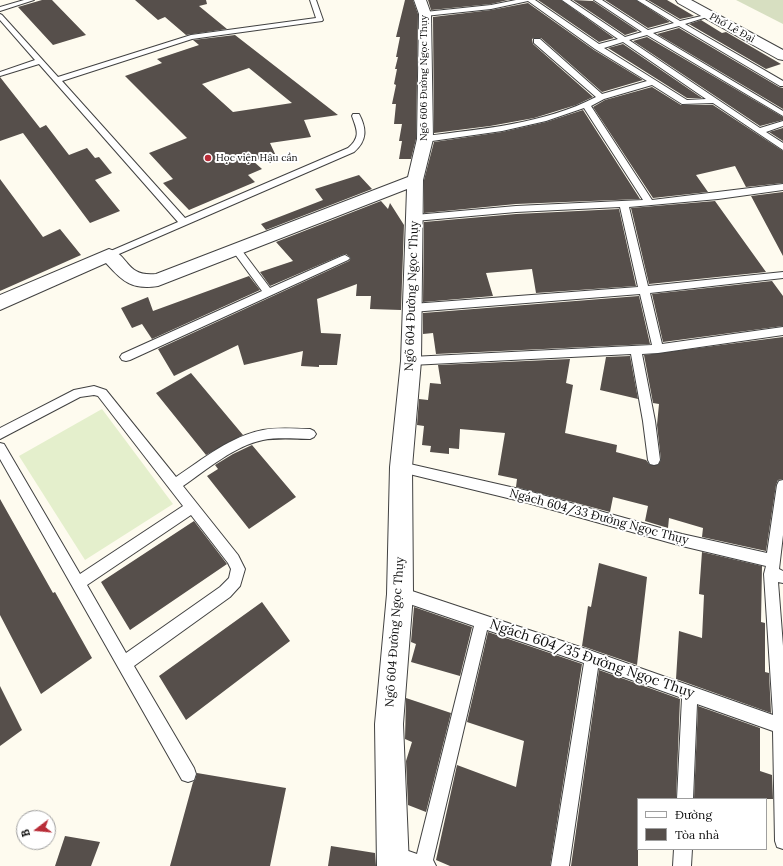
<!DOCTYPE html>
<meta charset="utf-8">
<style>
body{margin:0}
#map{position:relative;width:783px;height:866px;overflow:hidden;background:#fefbef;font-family:Lora,serif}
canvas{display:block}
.legend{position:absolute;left:637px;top:798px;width:130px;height:52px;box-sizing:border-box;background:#fff;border:1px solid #9f9f9f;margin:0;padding:5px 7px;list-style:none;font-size:12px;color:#0e0e0e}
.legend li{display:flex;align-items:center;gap:8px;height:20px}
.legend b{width:20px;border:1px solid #9f9f9f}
.north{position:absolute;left:16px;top:810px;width:40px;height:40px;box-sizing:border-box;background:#fff;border:1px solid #9f9f9f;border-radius:50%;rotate:254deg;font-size:11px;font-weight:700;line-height:16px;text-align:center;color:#0e0e0e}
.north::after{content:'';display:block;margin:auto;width:14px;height:18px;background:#b82c37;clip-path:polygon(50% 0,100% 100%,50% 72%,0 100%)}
</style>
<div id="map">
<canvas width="783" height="866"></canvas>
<ul class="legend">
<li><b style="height:5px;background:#fff"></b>Đường</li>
<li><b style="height:11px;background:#564f4b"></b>Tòa nhà</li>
</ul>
<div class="north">B</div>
</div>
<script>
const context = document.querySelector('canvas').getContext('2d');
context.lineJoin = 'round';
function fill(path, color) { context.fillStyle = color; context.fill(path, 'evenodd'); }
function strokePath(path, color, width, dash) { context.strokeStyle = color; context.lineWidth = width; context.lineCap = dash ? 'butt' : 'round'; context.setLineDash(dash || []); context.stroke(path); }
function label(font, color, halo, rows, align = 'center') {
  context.font = font + ' Lora,serif'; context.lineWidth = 4; context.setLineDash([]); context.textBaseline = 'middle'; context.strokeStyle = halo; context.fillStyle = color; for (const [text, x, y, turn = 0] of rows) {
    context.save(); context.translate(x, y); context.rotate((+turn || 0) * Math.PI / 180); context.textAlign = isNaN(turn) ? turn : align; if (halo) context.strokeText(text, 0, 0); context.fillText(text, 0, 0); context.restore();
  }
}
const cemetery = new Path2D(`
 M736,0H783V24Z`);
const pitch = new Path2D(`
 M102,409L173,504L85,560L19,456Z`);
const building = new Path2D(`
 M42,0H52L86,35L53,45L18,7Z
 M135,0H206L207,4L199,6L227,29L186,35L165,17L158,20Z
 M405,0H413L418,14L416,139L411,159H399L402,141H399L402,124H394L396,104H392L396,85L394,84L397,69H395L398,57H396L400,37H396Z
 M428,0H508L491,4L431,10Z
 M538,0H561L614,38L599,42Z
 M573,0L593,1L638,31L625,35Z
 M605,0H636L670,22L648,28Z
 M648,0H667L694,16L680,19Z
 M528,3L594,50L643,80L602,92L541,38H534L532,39L533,44L593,97L576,105L534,118L490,126L434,133L433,17L491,10Z
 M701,20L722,33L726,32L781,64L766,69L689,24Z
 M679,28L779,87L783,88V109L657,34Z
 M235,35L338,115L304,120L311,137L270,143L276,156L253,161L262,169L248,175L255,182L189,210L163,183L173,179L149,153L187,138L125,76L162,63L157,59L199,45L193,40ZM249,68L292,103L233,112L202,84Z
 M647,37L783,117V120L760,126L633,41Z
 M623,44L702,98H687L608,48Z
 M0,77L40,128L46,125L69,155L87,148L95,158L99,157L112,173L95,180L120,211L90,223L23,133L0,141Z
 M652,87L681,105H713L783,151V183L746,187L735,166L696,175L708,192L653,198L593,107L605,100Z
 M583,110L640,199L516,204L424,213V180L434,142L502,132L546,122Z
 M783,128V141L769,132Z
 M359,175L372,189L266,230L261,224L323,200L315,189Z
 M0,179L43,237L60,229L81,255L0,291Z
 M783,192V256L751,196Z
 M381,201L388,209L390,203L404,225L401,310L370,309L371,296H356L357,284L317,299L321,333L341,334L337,365H319V367L301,366L303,351L244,365L238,345L174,376L158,349L349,261L351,258L346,254L342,255L270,286L260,272L293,261L276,242Z
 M715,201L766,272L649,284L631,208Z
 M619,209L636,286L536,293L532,269L486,273L493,296L423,302L424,222L516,214Z
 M249,276L260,290L152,339L142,324L132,328L121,308L148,297L153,311Z
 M772,281L783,296V326L663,342L652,294Z
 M639,296L650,344L436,354L433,333L423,334V313Z
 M783,337V479L778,480L776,485L766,551L702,537L703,528L669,518L668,528L645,521L648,506L613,497L610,512L516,487L517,479L498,475L505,433L460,429L459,449L449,448V454L430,452L431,446L422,445L424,426L417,425L419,399L428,400L430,383L441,384L438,365L570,359L566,383L573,385L565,433L617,445L616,452L646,460L650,465H658L661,460L657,425L659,404L653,403L644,355Z
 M630,356L638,399L600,390L606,357Z
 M191,373L243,435L206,455L156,393Z
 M252,445L296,497L249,529L207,476L218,469L215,465L233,454Z
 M0,499L53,593L55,592L92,658L41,694L0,615Z
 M194,521L227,564L130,630L101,582Z
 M702,552L762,566L761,622L765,623V672L769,673L771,713L676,679L679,631L702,638L704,595L699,594Z
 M599,563L647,577L637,665L582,646L588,606L591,607Z
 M262,602L290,641L186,720L159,676Z
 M414,607L472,627L460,676L411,662L416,644L411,642Z
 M488,632L582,664L550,866H450L436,860L457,765L516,787L524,741L467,722Z
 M599,670L680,699L676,799H638V866H571Z
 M0,686L22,730L0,746Z
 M406,698L451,713L426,812L408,805L406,761L412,742L405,739Z
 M698,706L760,728V771L772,775L773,799H694Z
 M197,773L286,788L270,866H170L193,782L195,780Z
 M65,836L100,842L91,866H55Z
 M331,846L375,853L376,866H328Z`);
const service = new Path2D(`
 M24,0H34L0,11V7Z
 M310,0H316L323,20L322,21L192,39L62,81L185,218L348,148C361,137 357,130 352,116L353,114H359C367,129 367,141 354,152L112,257H106L104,255L106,253L178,222L39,64L0,76V72L35,60L0,20V14L2,15L58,77L191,35L316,18Z
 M516,0H535L599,44L618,39L562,0H570L625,37L642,32L594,0H602L648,30L674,23L637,0H645L680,21L710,14V16L685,24L783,81V86H780L679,26L653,33L783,111V116L647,35L629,40L760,128L783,121V126L766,132L783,143V150L713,103L682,104L652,85L604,99L591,106L652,200L783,184V190L718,199L629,207L648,286L783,272V278L650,293L662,344L783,327V335L658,353L642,354L655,421L660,460L658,464L654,465L650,464L648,460L643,421L631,354L411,365L407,364L405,361L407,358L411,357L652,345L640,294L412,312L408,311L407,308L408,305L412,304L638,287L620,207L516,212L415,221L410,218L415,215L516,206L643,200L584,108L546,121L502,131L425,142L421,139L425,136C482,129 544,124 596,97L534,43V39H540L602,94L647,81L595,49L528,1L491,9L425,16L422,14L425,12L491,5ZM623,42L706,99L687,100L604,48Z
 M237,247L240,248L270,288L342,256L345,255L350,258L348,260L130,360L126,361L122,360L120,357L122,354L262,291L232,250Z
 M94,386L106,390L176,477C203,459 231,436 263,430C278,427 295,429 310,429L314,431L316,434L314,437L310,439C295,439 279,437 263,440C236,445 206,470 183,486L238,555L245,569L240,586L230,597L134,666L194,768L196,774L194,780L188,782L182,780L0,459V443L4,444L80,574L183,506L98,396L94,395L80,397L0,439V428L74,390ZM191,515L228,563L231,569L229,578L220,587L126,653L87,585Z
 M401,462L528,491L682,534L767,553L777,485L779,481L783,480V535L779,569L783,571V583L778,582L783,646V849L777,847L775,841L773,731L697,704L693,799H677L682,698L598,668L569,866H551L584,663L487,630L433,860L436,866H401L388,861L385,855L388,849L394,846L417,854L474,626L395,599L393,594L395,589L400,587L592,651L773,715L764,574L766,566L682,546L528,503L401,472L397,471L395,467L397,463Z
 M674,849H692L691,866H673Z`);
const minor = new Path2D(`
 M414,0H426L431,14L433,139L423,180L421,361L412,467L413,594L403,724L409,866H377L375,724L387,594L390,467L401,361L407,189L158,286C132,290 123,282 106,263L0,310V295L109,249C130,255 125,277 156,274L408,177L417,139L419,14Z
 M676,0H691L783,50V60L778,59L678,3Z`);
const markers = [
 [208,158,4,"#b82c37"]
];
const farStreetnames = [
 ["Phố Lê Đại",732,28,29],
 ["Ngõ 606 Đường Ngọc Thụy",424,78,-90]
];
const farPoinames = [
 ["Học viện Hậu cần",216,158]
];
const streetNames = [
 ["Ngõ 604 Đường Ngọc Thụy",412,296,-88],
 ["Ngách 604/33 Đường Ngọc Thụy",599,517,15],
 ["Ngõ 604 Đường Ngọc Thụy",395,632,-86]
];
const nearStreetnames = [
 ["Ngách 604/35 Đường Ngọc Thụy",592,659,19]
];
fill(cemetery, '#d7dfc1');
fill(pitch, '#e4efcc');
fill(building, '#564f4b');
strokePath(service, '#414141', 2);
strokePath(minor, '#414141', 2);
fill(service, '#fff');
fill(minor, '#fff');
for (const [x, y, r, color] of markers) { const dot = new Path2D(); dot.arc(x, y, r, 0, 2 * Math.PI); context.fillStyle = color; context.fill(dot); strokePath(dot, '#fff', 1.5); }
label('10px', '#0e0e0e', '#fff', farStreetnames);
label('10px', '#0e0e0e', '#fff', farPoinames, 'left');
label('12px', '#0e0e0e', '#fff', streetNames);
label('14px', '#0e0e0e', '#fff', nearStreetnames);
</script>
